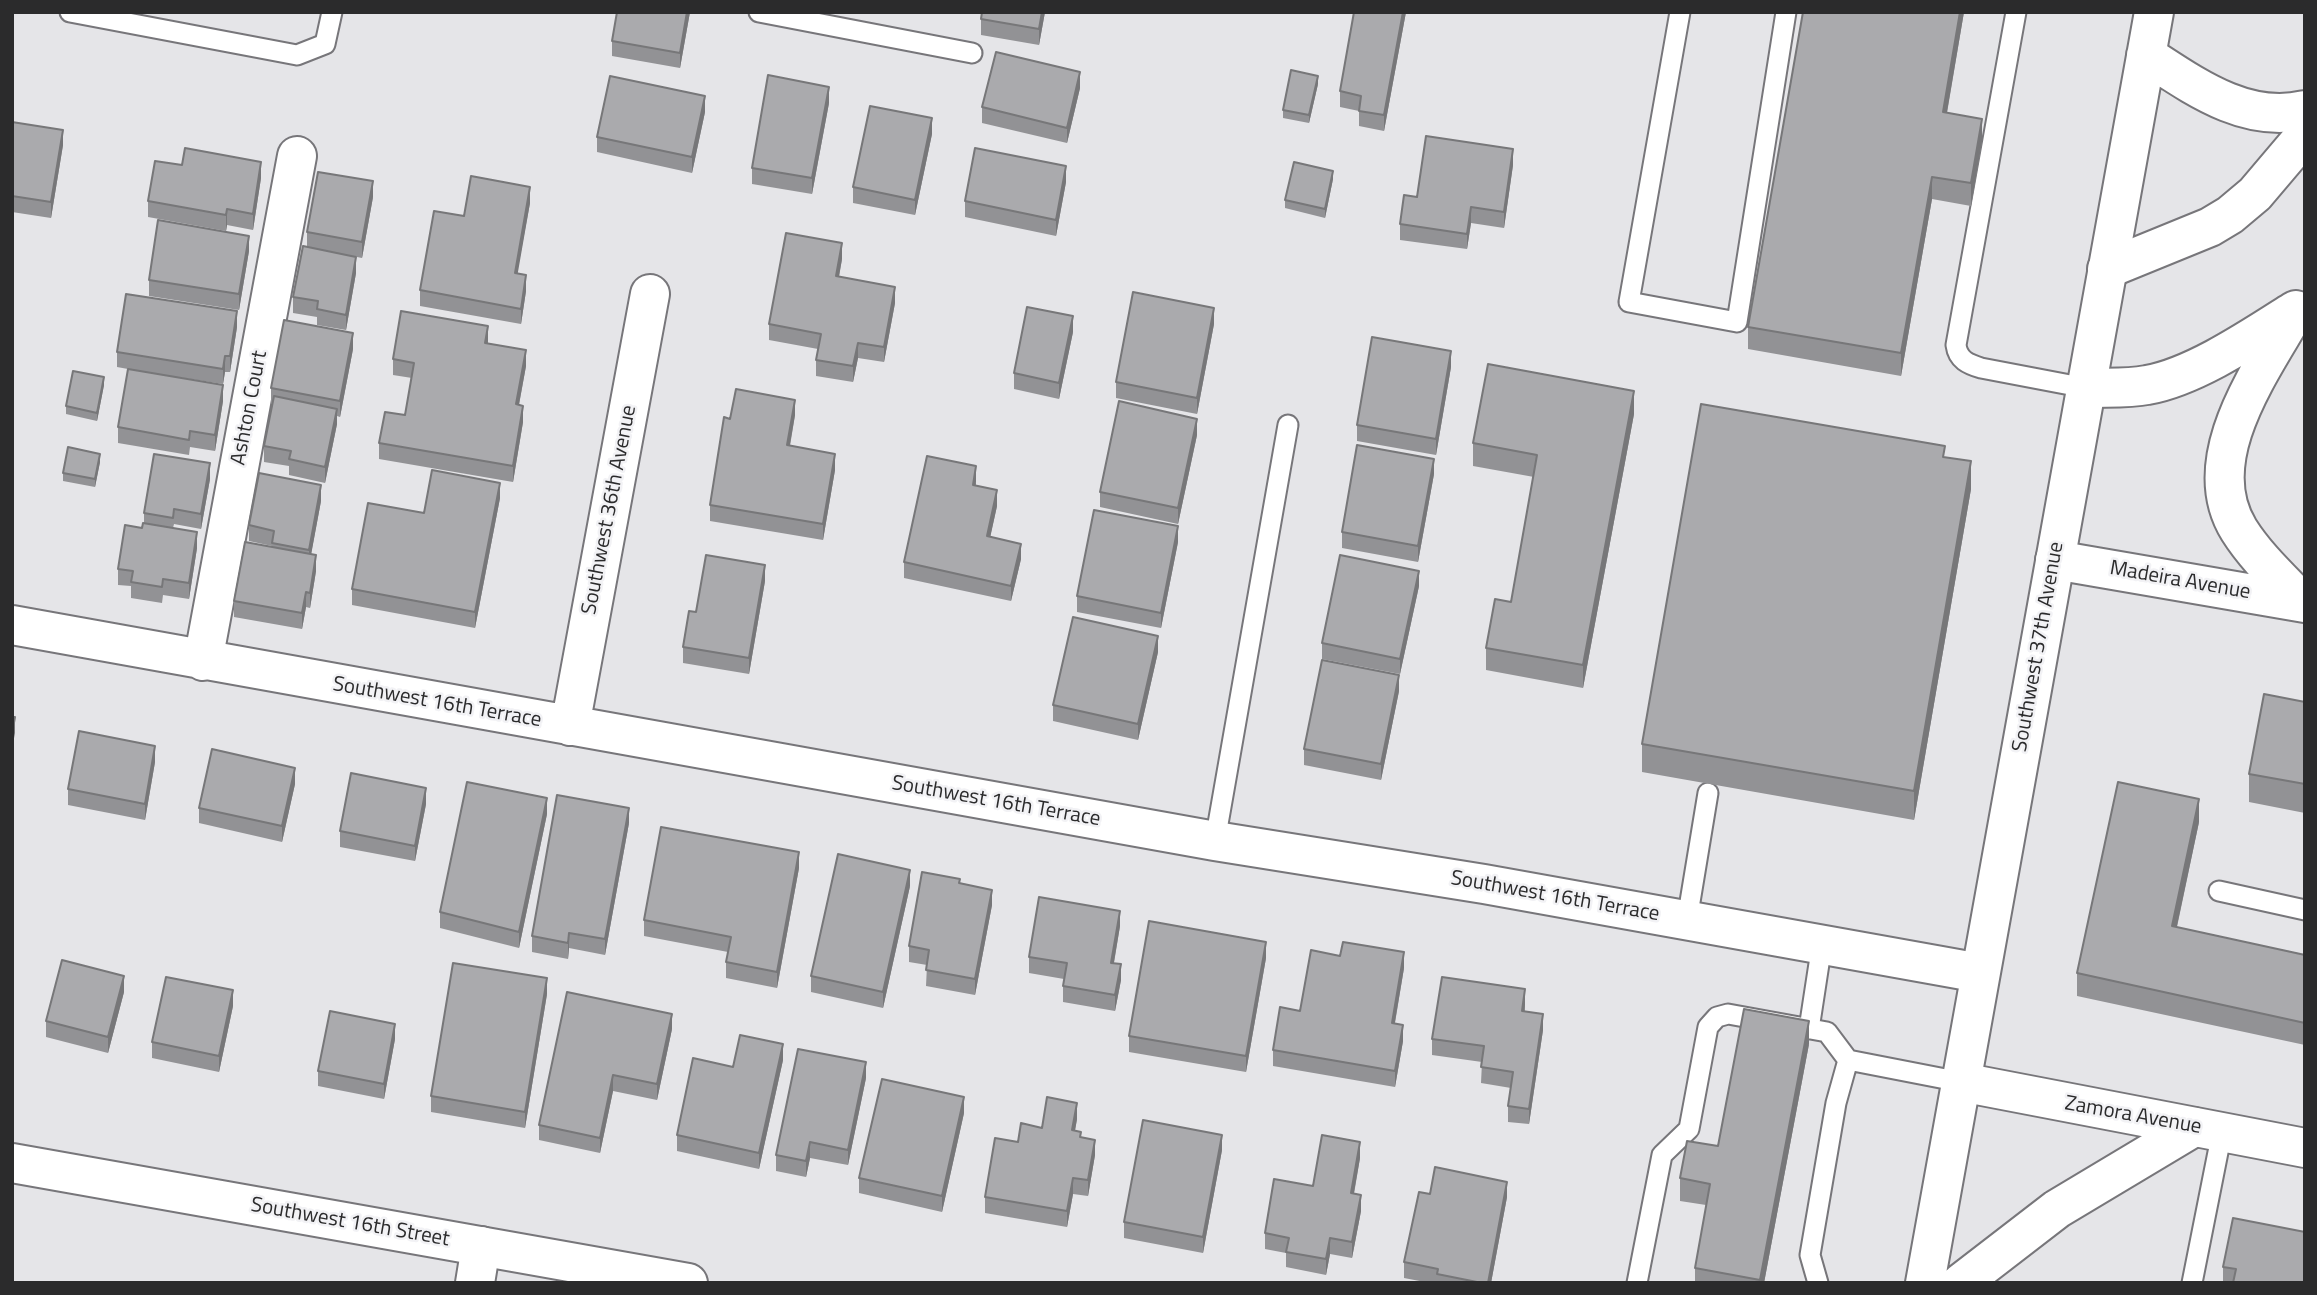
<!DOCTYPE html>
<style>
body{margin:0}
#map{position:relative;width:2317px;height:1295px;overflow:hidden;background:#e5e5e8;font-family:"Titillium Web",sans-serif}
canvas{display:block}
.frame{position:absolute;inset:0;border:14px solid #2b2b2c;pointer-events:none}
</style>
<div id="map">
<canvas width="2317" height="1295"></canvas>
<div class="frame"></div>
</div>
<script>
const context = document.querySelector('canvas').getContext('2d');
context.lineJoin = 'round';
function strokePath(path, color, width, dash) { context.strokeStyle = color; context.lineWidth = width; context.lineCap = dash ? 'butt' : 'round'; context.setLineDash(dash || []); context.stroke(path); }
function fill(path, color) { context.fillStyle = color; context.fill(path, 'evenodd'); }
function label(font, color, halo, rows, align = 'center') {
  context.font = font + ' "Titillium Web",sans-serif'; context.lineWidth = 5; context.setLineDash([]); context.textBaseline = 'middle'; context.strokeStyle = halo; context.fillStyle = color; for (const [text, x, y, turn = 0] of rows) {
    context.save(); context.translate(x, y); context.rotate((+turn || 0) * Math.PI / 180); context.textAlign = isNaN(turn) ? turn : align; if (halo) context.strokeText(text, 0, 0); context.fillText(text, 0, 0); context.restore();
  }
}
const lane = new Path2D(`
 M70,12L297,55L325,44L332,12
 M759,12L972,53
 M1680,12L1629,302L1737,322L1786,12
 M2016,12L1956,345C1958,360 1968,364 1981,368L2086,388
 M1215,841L1288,425
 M2219,891L2305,910
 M1687,920L1708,793
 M1809,1029L1822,944
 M1637,1283L1662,1155L1689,1129L1708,1027L1717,1017L1728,1014L1827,1032L1848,1060L1961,1082
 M1818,1283L1810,1255L1836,1103L1848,1060
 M2192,1283L2222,1132`);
const street = new Path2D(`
 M2107,269L2210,227L2230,215L2255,194L2305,135
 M2296,310C2262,370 2195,459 2239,530C2256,557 2280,579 2302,602
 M2086,388C2106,387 2127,389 2147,385C2194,377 2253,337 2294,311
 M2055,560L2305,603
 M12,625L1215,841L1484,884L1980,973
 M203,661L297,156
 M570,726L650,294
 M1961,1082L2305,1148
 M475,1283L481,1246`);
const secondary = new Path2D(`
 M2146,55C2194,86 2245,124 2305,110
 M12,1163L688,1283
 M1925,1283L2154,12
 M1961,1283L2057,1209L2194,1127`);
const wall = new Path2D(`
 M690,12L680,68L612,56V41Z
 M1045,12L1039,45L981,35V19Z
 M1354,12H1406L1384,131L1359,126V111L1340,107V91Z
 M1803,12H1964L1947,113L1982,142L1971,206L1932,199L1901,376L1748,349V327Z
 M1318,84L1309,123L1283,118V110Z
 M1080,88L1067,143L982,123V107Z
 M829,103L812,194L752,184V168Z
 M705,112L692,173L597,152V137Z
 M12,122L63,145L51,218L12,212Z
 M932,134L915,215L853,203V187Z
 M1513,165L1504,228L1471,223L1467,249L1400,240V224L1417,197Z
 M261,178L253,230L227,225L226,231L148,217V201Z
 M1333,179L1325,218L1285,208V200Z
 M1066,182L1056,236L965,217V201Z
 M373,197L362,258L352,256L356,273L346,330L317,325V317L293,313V297L307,247V232Z
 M530,203L517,273L526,291L521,324L420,306V290L464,216Z
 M249,251L239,310L149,296V280Z
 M842,259L839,277L895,303L884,362L858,358L853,382L816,376V360L818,349L769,340V324Z
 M1214,324L1197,414L1116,398V382Z
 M237,327L230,372H225L223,384L131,370L223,401L215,451L190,447L189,455L118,443V427L128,369L117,367V352Z
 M1073,332L1059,399L1014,389V373Z
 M488,341V344L526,366L519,405L523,422L513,482L379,459V443L405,415L412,378L393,375V359Z
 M353,349L340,417L337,416V424L325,483L289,475V466L264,462V446L272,404H271V388Z
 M1451,367L1436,455L1357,441V425Z
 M104,385L97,421L66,414V406Z
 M1634,414L1583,688L1486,670V648L1511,602L1534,477L1473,466V443Z
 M795,415L790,446L835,470L823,540L710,521V505L730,419Z
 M1197,435L1178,524L1100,507V492Z
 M1945,457L1971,489L1914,820L1642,772V744Z
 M100,462L95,487L63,481V473Z
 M1434,474L1418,562L1342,548V532Z
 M210,479L201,529L174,524L173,528L197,548L189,599L163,595L162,603L131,598V586L118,585V569L144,523V513Z
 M976,482V485L997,506L990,537L1021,559L1011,601L904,578V562Z
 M500,498L475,628L352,605V589L424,513Z
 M321,501L311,554L316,571L310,608L306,607L302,629L234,617V601L272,547V546L249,541V525Z
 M1178,542L1161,628L1077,612V596Z
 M765,581L749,674L683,663V647L696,612Z
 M1419,586L1400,674L1322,659V643Z
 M1158,652L1138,740L1053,721V705Z
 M1399,691L1381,780L1304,765V749Z
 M2305,702V813L2249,802V774Z
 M155,762L145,820L68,805V789Z
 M295,784L282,842L199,823V808Z
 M426,804L415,861L340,847V831Z
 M547,814L519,948L440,928V912Z
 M2199,822L2177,927L2305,955V1045L2077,996V973Z
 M629,823L605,955L569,948L568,959L532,952V936Z
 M799,868L777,988L726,978V962L728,952L644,936V920Z
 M960,884L992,905L975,995L926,986L927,965L909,962V946Z
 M910,886L883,1008L811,992V976Z
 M1120,926L1114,963L1121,980L1115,1011L1063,1002V986L1064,979L1029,973V957Z
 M1266,958L1246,1072L1129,1052V1036Z
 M1404,968L1395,1023L1403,1041L1395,1087L1273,1066V1050L1300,1011Z
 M124,992L108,1053L46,1037V1021Z
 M547,994L525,1128L431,1112V1096Z
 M1525,1005V1011L1543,1030L1529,1124L1508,1122V1106L1511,1088L1481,1083L1482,1062L1432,1055V1039Z
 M233,1006L219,1072L152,1058V1042Z
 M672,1029L657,1100L613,1091L600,1153L539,1140V1125Z
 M395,1039L384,1099L318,1086V1071Z
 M1809,1044L1764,1283H1695V1268L1706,1205L1680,1201V1178L1718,1146Z
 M783,1060L759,1169L677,1151V1135L733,1067Z
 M866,1078L848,1165L810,1158L806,1177L776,1171V1155Z
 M964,1113L942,1212L859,1193V1178Z
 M1077,1119L1075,1131L1081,1137L1095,1155L1088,1196L1073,1194L1067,1227L985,1213V1197L1018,1142L1042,1128Z
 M1222,1150L1203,1253L1124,1238V1222Z
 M1360,1158L1354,1194L1361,1211L1352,1258L1330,1254L1326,1275L1286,1267V1253L1265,1249V1233L1313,1186Z
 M1430,1194L1507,1197L1491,1283H1430L1404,1278V1262Z
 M2223,1267L2305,1283H2223Z`);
const shadedWall = new Path2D(`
 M687,12H690L680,68V53Z
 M1042,12H1045L1039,45V29Z
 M1403,12H1406L1384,131V115Z
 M1960,12H1964L1943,135V112Z
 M1080,72V88L1067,143V128Z
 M1318,76V84L1309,123V115Z
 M829,87V103L812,194V178Z
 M705,96V112L692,173V157Z
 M932,118V134L915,215V200Z
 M1982,119V142L1971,206V183Z
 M63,130V145L51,218V202Z
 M1513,149V165L1504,228V212Z
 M261,162V178L253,230V214Z
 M1066,166V182L1056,236V220Z
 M1333,171V179L1325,218V209Z
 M1932,177V199L1901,376V353Z
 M373,181V197L362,258V242Z
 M530,187V203L515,289V273Z
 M1471,207V223L1467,249V234Z
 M227,209V225L226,231V215Z
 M249,236V251L239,310V294Z
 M842,243V259L836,292V276Z
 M356,257V273L346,330V315Z
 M526,275V291L521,324V309Z
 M895,287V303L884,362V347Z
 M1214,308V324L1197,414V398Z
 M237,311V327L230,372V356Z
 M1073,316V332L1059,399V383Z
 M488,326V341L485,359V343Z
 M353,333V349L340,417V401Z
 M858,343V358L853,382V366Z
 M526,350V366L516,420V404Z
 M1451,351V367L1436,455V439Z
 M225,356V372L223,384V369Z
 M104,377V385L97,421V413Z
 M223,385V401L215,451V435Z
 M1634,391V414L1583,688V665Z
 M795,400V415L787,461V445Z
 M523,406V422L513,482V466Z
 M337,409V424L325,483V467Z
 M1197,419V435L1178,524V508Z
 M100,454V462L95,487V479Z
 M835,454V470L823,540V524Z
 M1434,459V474L1418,562V546Z
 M1971,461V489L1914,820V791Z
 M210,463V479L201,529V514Z
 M976,466V482L973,500V485Z
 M500,483V498L475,628V612Z
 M321,485V501L309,566V550Z
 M997,490V506L987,552V536Z
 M1178,526V542L1161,628V613Z
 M197,532V548L189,599V583Z
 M1021,544V559L1011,601V586Z
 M316,555V571L310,608V593Z
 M765,565V581L749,674V658Z
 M1419,571V586L1400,674V659Z
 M306,592V607L302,629V613Z
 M1158,636V652L1138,740V724Z
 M1399,675V691L1381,780V764Z
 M15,717V733L12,749V734Z
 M155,746V762L145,820V804Z
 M295,768V784L282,842V826Z
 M426,788V804L415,861V846Z
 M547,798V814L519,948V932Z
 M2199,799V822L2172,949V926Z
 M629,808V823L605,955V939Z
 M799,852V868L777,988V972Z
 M910,870V886L883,1008V992Z
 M992,890V905L975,995V979Z
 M1120,911V926L1111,979V963Z
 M569,933V948L568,959V943Z
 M1266,942V958L1246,1072V1056Z
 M1404,952V968L1392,1039V1023Z
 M1121,964V980L1115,1011V995Z
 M124,976V992L108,1053V1037Z
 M547,978V994L525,1128V1112Z
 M1525,989V1005L1522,1027V1011Z
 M233,990V1006L219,1072V1056Z
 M672,1014V1029L657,1100V1084Z
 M1543,1014V1030L1529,1124V1109Z
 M1809,1021V1044L1764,1283H1760Z
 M395,1024V1039L384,1099V1084Z
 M1403,1025V1041L1395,1087V1071Z
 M783,1044V1060L759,1169V1153Z
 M866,1062V1078L848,1165V1150Z
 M613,1075V1091L600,1153V1138Z
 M964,1097V1113L942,1212V1196Z
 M1077,1103V1119L1072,1146V1130Z
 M1222,1135V1150L1203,1253V1237Z
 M1095,1140V1155L1088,1196V1180Z
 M810,1142V1158L806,1177V1161Z
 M1360,1142V1158L1351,1209V1193Z
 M1073,1178V1194L1067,1227V1211Z
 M1507,1182V1197L1491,1283H1488Z
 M1361,1195V1211L1352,1258V1242Z
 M1330,1238V1254L1326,1275V1259Z`);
const building = new Path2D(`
 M617,12H687L680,53L612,41Z
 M982,12H1042L1039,29L981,19Z
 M1354,12H1403L1384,115L1359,111L1361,96L1340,91Z
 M1803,12H1960L1943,112L1982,119L1971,183L1932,177L1901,353L1748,327Z
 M996,52L1080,72L1067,128L982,107Z
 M1291,70L1318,76L1309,115L1283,110Z
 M768,75L829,87L812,178L752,168Z
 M610,76L705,96L692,157L597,137Z
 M870,106L932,118L915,200L853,187Z
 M12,122L63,130L51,202L12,196Z
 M1426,136L1513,149L1504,212L1471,207L1467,234L1400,224L1404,195L1417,197Z
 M185,148L261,162L253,214L227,209L226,215L148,201L155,161L182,165Z
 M975,148L1066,166L1056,220L965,201Z
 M1294,162L1333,171L1325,209L1285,200Z
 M318,172L373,181L362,242L307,232Z
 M471,176L530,187L515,273L526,275L521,309L420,290L434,211L464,216Z
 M158,220L249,236L239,294L149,280Z
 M786,233L842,243L836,276L895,287L884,347L858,343L853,366L816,360L821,334L769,324Z
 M303,246L356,257L346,315L317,309L318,301L293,297Z
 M1133,292L1214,308L1197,398L1116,382Z
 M126,294L237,311L230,356H225L223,369L117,352Z
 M1027,307L1073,316L1059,383L1014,373Z
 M401,311L488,326L485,343L526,350L516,404L523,406L513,466L379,443L385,412L405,415L414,363L393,359Z
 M284,320L353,333L340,401L271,388Z
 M1372,337L1451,351L1436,439L1357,425Z
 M1488,364L1634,391L1583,665L1486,648L1495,599L1511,602L1537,455L1473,443Z
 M128,369L223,385L215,435L190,431L189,440L118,427Z
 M73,371L104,377L97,413L66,406Z
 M736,389L795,400L787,445L835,454L823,524L710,505L724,417L730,419Z
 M274,396L337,409L325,467L289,459L291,451L264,446Z
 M1119,401L1197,419L1178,508L1100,492Z
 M1701,404L1945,446L1943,457L1971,461L1914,791L1642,744Z
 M1357,445L1434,459L1418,546L1342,532Z
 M68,447L100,454L95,479L63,473Z
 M154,454L210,463L201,514L174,509L173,518L144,513Z
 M927,456L976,466L973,485L997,490L987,536L1021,544L1011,586L904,562Z
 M432,470L500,483L475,612L352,589L368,503L424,513Z
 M259,473L321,485L309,550L272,543L274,531L249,525Z
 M1094,510L1178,526L1161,613L1077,596Z
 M143,523L197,532L189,583L163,579L162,587L131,582L133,571L118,569L125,525L142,528Z
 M245,542L316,555L310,593L306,592L302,613L234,601Z
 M706,555L765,565L749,658L683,647L689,611L696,612Z
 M1340,555L1419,571L1400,659L1322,643Z
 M1073,617L1158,636L1138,724L1053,705Z
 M1322,660L1399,675L1381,764L1304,749Z
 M2264,694L2305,702V784L2249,774Z
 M12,717H15L12,734Z
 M79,731L155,746L145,804L68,789Z
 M212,749L295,768L282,826L199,808Z
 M351,773L426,788L415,846L340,831Z
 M467,782L547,798L519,932L440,912Z
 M2118,782L2199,799L2172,926L2305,955V1023L2077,973Z
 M557,795L629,808L605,939L569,933L568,943L532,936Z
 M661,827L799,852L777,972L726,962L731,937L644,920Z
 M838,854L910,870L883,992L811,976Z
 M922,872L960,879L959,883L992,890L975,979L926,970L929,950L909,946Z
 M1039,897L1120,911L1111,963L1121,964L1115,995L1063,986L1067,963L1029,957Z
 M1149,921L1266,942L1246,1056L1129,1036Z
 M1343,942L1404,952L1392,1023L1403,1025L1395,1071L1273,1050L1280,1007L1300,1011L1311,950L1340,956Z
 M62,960L124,976L108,1037L46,1021Z
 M453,963L547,978L525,1112L431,1096Z
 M166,977L233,990L219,1056L152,1042Z
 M1442,977L1525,989L1522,1011L1543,1014L1529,1109L1508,1106L1513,1072L1481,1067L1484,1046L1432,1039Z
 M567,992L672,1014L657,1084L613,1075L600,1138L539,1125Z
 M1744,1009L1809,1021L1760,1280L1695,1268L1710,1184L1680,1178L1687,1141L1718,1146Z
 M330,1011L395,1024L384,1084L318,1071Z
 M740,1035L783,1044L759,1153L677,1135L693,1058L733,1067Z
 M798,1049L866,1062L848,1150L810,1142L806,1161L776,1155Z
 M882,1079L964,1097L942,1196L859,1178Z
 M1047,1097L1077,1103L1072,1130L1081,1132L1080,1137L1095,1140L1088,1180L1073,1178L1067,1211L985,1197L995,1138L1018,1142L1021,1123L1042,1128Z
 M1143,1120L1222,1135L1203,1237L1124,1222Z
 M1322,1135L1360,1142L1351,1193L1361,1195L1352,1242L1330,1238L1326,1259L1286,1252L1289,1238L1265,1233L1274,1179L1313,1186Z
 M1435,1167L1507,1182L1488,1283H1482L1437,1274L1438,1269L1404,1262L1419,1192L1430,1194Z
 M2233,1218L2305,1232V1283H2233L2236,1269L2223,1267Z`);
const streetNames = [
 ["Ashton Court",250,408,-79],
 ["Southwest 36th Avenue",610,510,-79],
 ["Madeira Avenue",2180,581,10],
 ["Southwest 37th Avenue",2039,647,-80],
 ["Southwest 16th Terrace",437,703,10],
 ["Southwest 16th Terrace",996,802,10],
 ["Southwest 16th Terrace",1555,897,10],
 ["Zamora Avenue",2133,1116,10],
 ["Southwest 16th Street",350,1223,10]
];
strokePath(lane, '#77767a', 23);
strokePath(street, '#77767a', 42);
strokePath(secondary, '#77767a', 42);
strokePath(lane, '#fff', 19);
strokePath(street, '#fff', 38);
strokePath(secondary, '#fff', 38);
fill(wall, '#929295');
fill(shadedWall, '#777779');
fill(building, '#aaaaad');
strokePath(building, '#777779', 2);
label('21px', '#2b2b2c', '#f2f2f5', streetNames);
</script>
